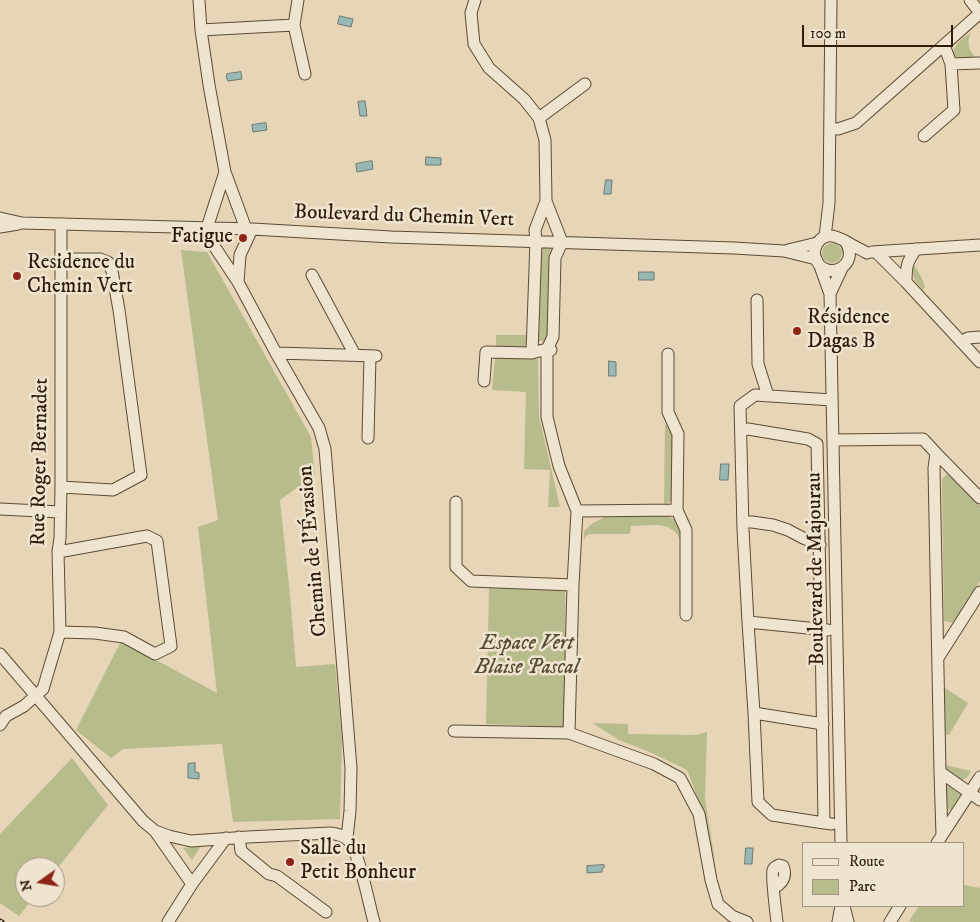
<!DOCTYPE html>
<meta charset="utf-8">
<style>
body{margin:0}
#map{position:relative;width:980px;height:922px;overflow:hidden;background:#e7d5b7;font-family:"IM FELL DW Pica",serif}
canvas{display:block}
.legend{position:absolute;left:802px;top:842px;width:162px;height:65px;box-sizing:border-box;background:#efe4d0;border:1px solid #a29480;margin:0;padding:6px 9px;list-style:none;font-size:15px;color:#2e1b08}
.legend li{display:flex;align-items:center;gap:10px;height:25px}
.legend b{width:25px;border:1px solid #a29480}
.north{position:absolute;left:15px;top:857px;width:50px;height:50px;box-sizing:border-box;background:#efe4d0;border:1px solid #a29480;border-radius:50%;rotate:257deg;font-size:14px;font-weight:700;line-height:20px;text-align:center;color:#2e1b08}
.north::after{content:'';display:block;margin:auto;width:18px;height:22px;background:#8f2418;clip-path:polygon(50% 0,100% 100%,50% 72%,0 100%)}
.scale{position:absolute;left:802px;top:25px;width:151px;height:22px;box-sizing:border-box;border:2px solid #2e1b08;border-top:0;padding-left:6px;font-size:15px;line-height:18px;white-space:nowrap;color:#2e1b08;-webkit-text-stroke:4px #efe4d0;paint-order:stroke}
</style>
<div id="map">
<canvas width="980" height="922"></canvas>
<ul class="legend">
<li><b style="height:6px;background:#efe4d0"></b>Route</li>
<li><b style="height:14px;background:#b8bc8c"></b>Parc</li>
</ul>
<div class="north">N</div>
<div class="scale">100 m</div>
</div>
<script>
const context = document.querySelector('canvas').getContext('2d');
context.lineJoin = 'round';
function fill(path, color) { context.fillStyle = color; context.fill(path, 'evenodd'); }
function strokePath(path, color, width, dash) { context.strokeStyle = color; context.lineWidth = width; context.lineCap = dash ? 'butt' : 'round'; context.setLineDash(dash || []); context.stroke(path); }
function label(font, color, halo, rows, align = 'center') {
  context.font = font + ' "IM FELL DW Pica",serif'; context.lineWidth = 5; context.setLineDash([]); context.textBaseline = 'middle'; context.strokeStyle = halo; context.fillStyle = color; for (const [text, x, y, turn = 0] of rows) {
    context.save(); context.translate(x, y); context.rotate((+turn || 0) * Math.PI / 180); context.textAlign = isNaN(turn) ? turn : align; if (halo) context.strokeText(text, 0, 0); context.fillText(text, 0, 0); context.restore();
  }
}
const green = new Path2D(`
 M971,32C966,42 969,53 978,59L960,58L954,56C951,45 964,38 971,32Z
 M822 253a10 10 0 1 1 20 0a10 10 0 1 1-20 0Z
 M545,247H554L548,338C545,342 542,341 538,341L540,251Z
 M181,250L207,252L311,437L315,475L280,500L290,595L296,667L335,664L342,739L340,819L233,822L222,744L123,749L111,758L76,730L121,641L217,693L198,527L218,520Z
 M913,264C919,272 923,279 925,288L923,290C915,281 911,277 913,264Z
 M496,335H527L529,348H496Z
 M495,358L538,359L539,416L560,507H548L550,470L524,469L526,392L492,390Z
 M665,424L670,428L674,441V498L670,502L664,504Z
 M947,474L956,480L980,506V581L955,623L944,621L942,486V479Z
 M611,514C628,514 677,508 682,529C683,533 681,538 681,542C673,519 650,526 631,526L630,534H590L586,536L584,540V531L593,523Z
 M489,588L565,590L567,727L486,724Z
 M945,688L968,703L949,735L942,734V692Z
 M592,723L628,724V734L696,735L707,732L705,799L716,868L703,811L687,770L652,753L619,740Z
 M72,758L108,805L55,871V867H25V897H34L19,916L0,903V834Z
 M946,765L971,771C969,777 966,779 960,780L945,770Z
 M949,785L961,794L952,810L946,808L945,787Z
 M201,846L192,860L183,848Z
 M964,885L980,888V922H914L909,921L919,906H964Z`);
const water = new Path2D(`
 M340,16L353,19L351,27L338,24Z
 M241,72L242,79L228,81L226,77L227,74Z
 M365,101L367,116H360L358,102Z
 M266,123L267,130L253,132L252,125Z
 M426,157L441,158V165H426Z
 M372,161L373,169L357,172L356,164Z
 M606,180H612L611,194H604Z
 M639,272H654V280H639Z
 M609,361L616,362V376H609Z
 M721,464H729L728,480H720Z
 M195,763V772L199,773V779L188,778V764Z
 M746,848H753L752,864H745Z
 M604,865V868L602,869V872L587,873V866Z`);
const minor = new Path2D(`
 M199,0L201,30L209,85L225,172L246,229
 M475,0L471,13L474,44L489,68L524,99L539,118L545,140L546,201L562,242L555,258L553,337L547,349L532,353L486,352L484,381
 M294,25L298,0
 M201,30L294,25L305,74
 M951,64L980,63
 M539,118L585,84
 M830,129H838L856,123L980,13L970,0
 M924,136L954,110L951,64L944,45
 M0,218L22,223L252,229L391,237L734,248L784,251L816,259
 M0,227L18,224
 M202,228L238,282L276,353L319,428L325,449L351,768L350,811L347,838
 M207,228L225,172
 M825,237L829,203L831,0
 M845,241C862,266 825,283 816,259C814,255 814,249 817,244C825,231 836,236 847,242C853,246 860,249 867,253
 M788,250L817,243
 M872,252L980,245
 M876,252L906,282L980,362
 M820,266L830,294L841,843
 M312,275L355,355
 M238,282L240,255L252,229
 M906,282C906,266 907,262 916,249
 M830,294L842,268
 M757,300L758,364L768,396
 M961,342L968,338L980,337
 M551,350L547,349V417L559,466L577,511L573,585L569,733L654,764L680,778L699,814L711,880L718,904L732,916L747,922
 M276,353L376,356
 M532,353L536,241L535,230L546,201
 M668,354V412L678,434L677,510
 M741,431L748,429L808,439L817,444L821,630L824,823L832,824
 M368,438L370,356
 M833,440L923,439L936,453L934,468L940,772L980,800
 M936,453L980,498
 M61,487L113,490L141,475L119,310L112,271L108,262L100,259H61
 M456,502V567L471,581L573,585
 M0,509L60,512
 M577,511L677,510L686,530V615
 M743,522H752L773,525L788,530L803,538L820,545
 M58,552L147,536L157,541L171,646L155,654L124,637L95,633L60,632
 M748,622L828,630
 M0,654L143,821L155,831L169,836L191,841L248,837L330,833C337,834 343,835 348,840C359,850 369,905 374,922
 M938,658L980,592
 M754,713L823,724
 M0,725L6,716L24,706L43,689L60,632L58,552L60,538L61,487V224
 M454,731L569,733
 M940,772L942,835
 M824,823L772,815L758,802L754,713L748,622L743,529L740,406L755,395L832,400
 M155,831L192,884
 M239,837L241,851L269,874L277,876L326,912
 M937,843L980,777
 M774,888C783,883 787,877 783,866L779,865C776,867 774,867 773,870C771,876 776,913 777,922
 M844,906L848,922
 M168,922L192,884L226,838
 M838,922L841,906
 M890,922L900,906`);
const rail = new Path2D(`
 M0,921L2,922`);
const markers = [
 [243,238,5,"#8f2418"],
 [17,276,5,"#8f2418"],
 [797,331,5,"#8f2418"],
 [290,862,5,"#8f2418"]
];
const streetNames = [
 ["Boulevard du Chemin Vert",404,217,2],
 ["Rue Roger Bernadet",41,462,-89],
 ["Chemin de l'Évasion",314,551,-95],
 ["Boulevard de Majourau",817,569,-91]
];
const poiNames = [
 ["Fatigue",233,238,"right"],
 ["Residence du",27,264],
 ["Chemin Vert",27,288],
 ["Résidence",807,319],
 ["Dagas B",807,343],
 ["Salle du",300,850],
 ["Petit Bonheur",300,874]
];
const parkNames = [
 ["Espace Vert",527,645],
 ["Blaise Pascal",527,669]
];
fill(green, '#b8bc8c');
fill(water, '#98b8b5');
strokePath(water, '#6e7970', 1);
strokePath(minor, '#5c4a34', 13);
strokePath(minor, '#efe4d0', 11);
strokePath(rail, '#2e1b08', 5);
strokePath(rail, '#efe4d0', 3, [9]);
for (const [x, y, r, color] of markers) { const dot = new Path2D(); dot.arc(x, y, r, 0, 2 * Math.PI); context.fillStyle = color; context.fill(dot); strokePath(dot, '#efe4d0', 2); }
label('21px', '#2e1b08', '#efe4d0', streetNames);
label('21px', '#2e1b08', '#efe4d0', poiNames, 'left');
label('italic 21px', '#574b30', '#efe4d0', parkNames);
</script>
